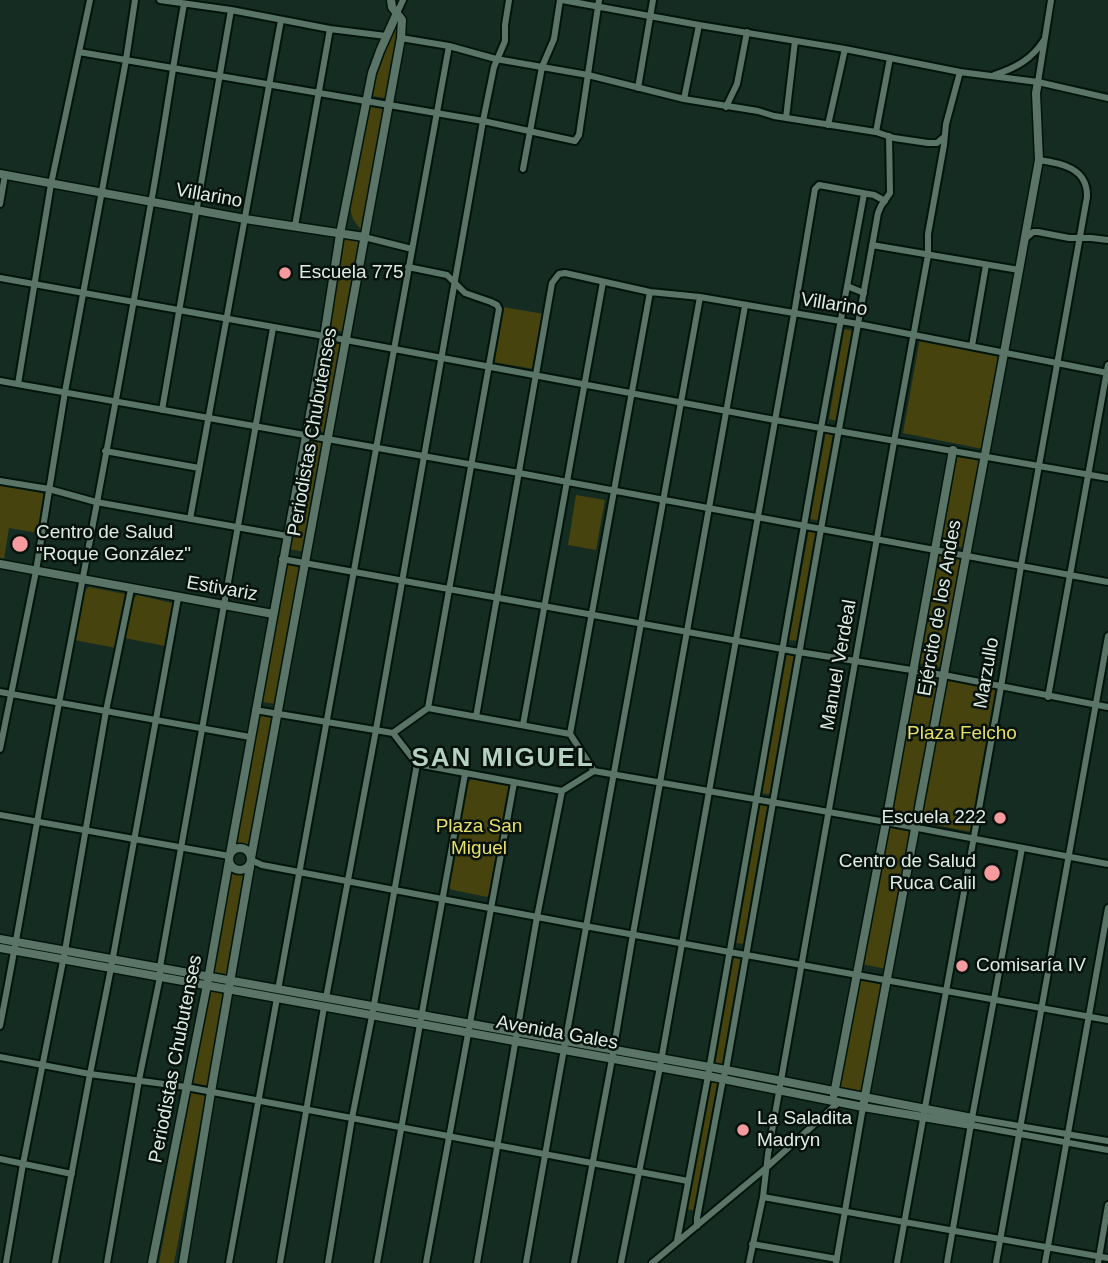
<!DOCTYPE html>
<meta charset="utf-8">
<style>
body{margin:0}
canvas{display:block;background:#142c22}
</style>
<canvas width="1108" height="1263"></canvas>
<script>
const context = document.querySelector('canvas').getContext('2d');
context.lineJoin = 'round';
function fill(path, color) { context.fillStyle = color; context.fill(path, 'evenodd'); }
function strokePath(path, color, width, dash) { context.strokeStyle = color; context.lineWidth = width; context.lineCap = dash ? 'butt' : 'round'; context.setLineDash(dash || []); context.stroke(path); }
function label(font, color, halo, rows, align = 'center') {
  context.font = font + ' Helvetica,sans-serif'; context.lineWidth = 5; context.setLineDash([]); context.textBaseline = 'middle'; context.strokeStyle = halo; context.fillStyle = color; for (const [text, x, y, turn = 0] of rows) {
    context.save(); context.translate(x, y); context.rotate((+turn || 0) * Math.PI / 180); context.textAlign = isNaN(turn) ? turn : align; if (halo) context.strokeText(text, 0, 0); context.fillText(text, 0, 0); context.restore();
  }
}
const green = new Path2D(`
 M399,28L385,98L373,96C376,73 383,50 394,29Z
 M370,105L384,107L362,231L353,219L350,208Z
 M345,236L360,239L344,332L329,329Z
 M503,307L544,314L534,369L493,362Z
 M844,329L854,331L838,421L829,419Z
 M327,337L342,339L325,432L311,430Z
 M920,338L1001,353L983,449L903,433Z
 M826,431L836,433L820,521L810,519Z
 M308,439L323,441L304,552L289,549Z
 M958,453L982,457L965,548L941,544Z
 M0,484L41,492L44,494V497L38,533L9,528L4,559L0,558Z
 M576,495L605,500L596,550L568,545Z
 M809,529L819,531L799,641L789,640Z
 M938,554L962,559L942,668L918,663Z
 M286,564L301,566L277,704L262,702Z
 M89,587L125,594L126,598L116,648L74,640L84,591Z
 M137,595L172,603L173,605L165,646L125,638L133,599Z
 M787,652L797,654L772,795L762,793Z
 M916,675L940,680L913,821L890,817Z
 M945,679L997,689L972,832L920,822Z
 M259,712L274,715L251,849L243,845L236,846Z
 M473,778L505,784L509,786L510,791L491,893L487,897L453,890L450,889L449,886L468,782Z
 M760,803L770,805L745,944L735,943Z
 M888,826L911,830L886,969L862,964Z
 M232,870L238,873L247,872L228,977L213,974Z
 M733,957L743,959L724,1065L714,1063Z
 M859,978L883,983L863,1092L839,1087Z
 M210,989L225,992L208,1086L193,1083Z
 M710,1079L720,1081L696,1211L687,1209Z
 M191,1092L206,1094L174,1263H159Z`);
const minor = new Path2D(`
 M160,0L231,10L330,29L386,36
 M562,0L699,25L845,49L960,72L1038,82L1108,98
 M397,13L403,0
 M401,38L449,46L496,59L588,75L684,99L758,111L774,116L876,132L894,138L928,143H937L944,137
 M79,52L483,121L575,141L579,135L599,0
 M994,75C1016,68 1032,59 1044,40
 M1038,82L1051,0
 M638,88L653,0
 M684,99L699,25
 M726,107L737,84L747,32
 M786,118L795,41
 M828,125L845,49
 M876,132L890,58
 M523,169L542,67L554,39L560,0
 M0,204L5,175
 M295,226L330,29
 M364,237L412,249
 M1026,238L1033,232H1038L1069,238H1091L1108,240
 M872,245L1019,270
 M408,267L447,275L465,293L491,302L497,305L499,309L428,708
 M0,278L346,340L775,420L1108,478
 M847,286L864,293
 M972,346L986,265
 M0,381L519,473L1108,582
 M18,384L51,184L90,0
 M162,410L231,10
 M105,451L199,468
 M0,481L49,489L96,502L287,536
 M190,519L281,20
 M282,559L799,652L949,676L1108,707
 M0,692L250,737
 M1048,697L1108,365
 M255,710L393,733
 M476,717L552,283L559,274L565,273L650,292L700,297L858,324L1108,373
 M523,725L603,282
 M393,733L428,708L570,734L594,771
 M393,733L417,764L562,791L594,771
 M570,734L650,292
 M0,749L36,571L65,392L126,60L135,0
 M594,771L886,822L1108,864
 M0,815L229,856
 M251,860L262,865L585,926L1108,1020
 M278,990L449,46
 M326,998L376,730L483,121L494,67L505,41V25L509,0
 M0,1026C21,919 38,811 59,703C91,537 122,370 151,203C163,137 172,70 184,4
 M0,1057L90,1074L186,1087L688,1181
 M972,1118L1108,1141
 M971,1125L1108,1150
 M0,1159L72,1174
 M763,1197L1108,1258
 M697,1226V1218L723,1079L726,1070L821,529L878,213L881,206L890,193L889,136
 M677,1241L708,1076L821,428L864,194
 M752,1244L837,1259
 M6,1263L23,1164L65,951L106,711L131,589
 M55,1263L90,1074L111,968L178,598
 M107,1263L139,1080L160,977V967L273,328
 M229,1263L277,998
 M280,1263L324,1007
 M328,1263L352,1118L372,1016L417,764
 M377,1263L465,774
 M426,1263L514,783
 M477,1263L537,917L562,791
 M526,1263C583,941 639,619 700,297
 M574,1263L612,1059L633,934L745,306
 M621,1263L660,1067L794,314L815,189L819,185L874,195L885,201
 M652,1263L766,1168L839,1102
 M749,1263L763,1197L768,1154L894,442L928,255V234L944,145L946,124L960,72
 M836,1263L863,1107
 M897,1263L1001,687L1021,566L1087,197C1088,168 1061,163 1039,160
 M947,1263L972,1118L1022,848
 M996,1263L1108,636
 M1045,1263L1108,908
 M1098,1263L1108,1205`);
const tertiary = new Path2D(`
 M0,174L245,219L364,237
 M0,564L273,614
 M229 859a11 11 0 1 1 22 0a11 11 0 1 1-22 0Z
 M230,854L324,337L340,234L372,73L380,51L397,13
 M251,858L401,38L402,20L392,7L391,0
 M0,939L726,1070L972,1118
 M0,948L708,1076L863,1107L971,1125
 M834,1094L886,822L953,450
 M863,1107L1004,353L1039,160L1036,93L1038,82
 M152,1263L207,985L229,861
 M183,1263L211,1092L251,861`);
const markers = [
 [285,273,7,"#f59b9e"],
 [20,544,9,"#f59b9e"],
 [1000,818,7,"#f59b9e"],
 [992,873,9,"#f59b9e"],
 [962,966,7,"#f59b9e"],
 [743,1130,7,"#f59b9e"]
];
const streetNames = [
 ["Villarino",209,196,10],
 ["Villarino",834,305,9],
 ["Periodistas Chubutenses",313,432,-80],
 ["Estivariz",222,589,10],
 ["Ejército de los Andes",940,608,-80],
 ["Manuel Verdeal",839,665,-80],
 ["Marzullo",987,673,-80],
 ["Avenida Gales",557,1033,10],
 ["Periodistas Chubutenses",176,1059,-79]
];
const poiNames = [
 ["Escuela 775",299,273],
 ["Centro de Salud",36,533],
 ["\"Roque González\"",36,555],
 ["Escuela 222",986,818,"right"],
 ["Centro de Salud",976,862,"right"],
 ["Ruca Calil",976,884,"right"],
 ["Comisaría IV",976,966],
 ["La Saladita",757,1119],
 ["Madryn",757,1141]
];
const parkNames = [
 ["Plaza Felcho",962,734],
 ["Plaza San",479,827],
 ["Miguel",479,849]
];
const districtNames = [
 ["SAN MIGUEL",503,759]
];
fill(green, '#46430f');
strokePath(minor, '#00140b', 10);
strokePath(tertiary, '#00140b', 11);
strokePath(minor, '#5a7467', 6);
strokePath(tertiary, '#5a7467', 8);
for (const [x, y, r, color] of markers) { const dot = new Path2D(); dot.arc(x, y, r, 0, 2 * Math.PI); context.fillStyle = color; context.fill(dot); strokePath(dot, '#08120d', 2.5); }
label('19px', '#deece5', '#08120d', streetNames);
label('19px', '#deece5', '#08120d', poiNames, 'left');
label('19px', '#e7df6a', '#08120d', parkNames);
context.letterSpacing = '2px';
label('bold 26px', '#b4d1c2', '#08120d', districtNames);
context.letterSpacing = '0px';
</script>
